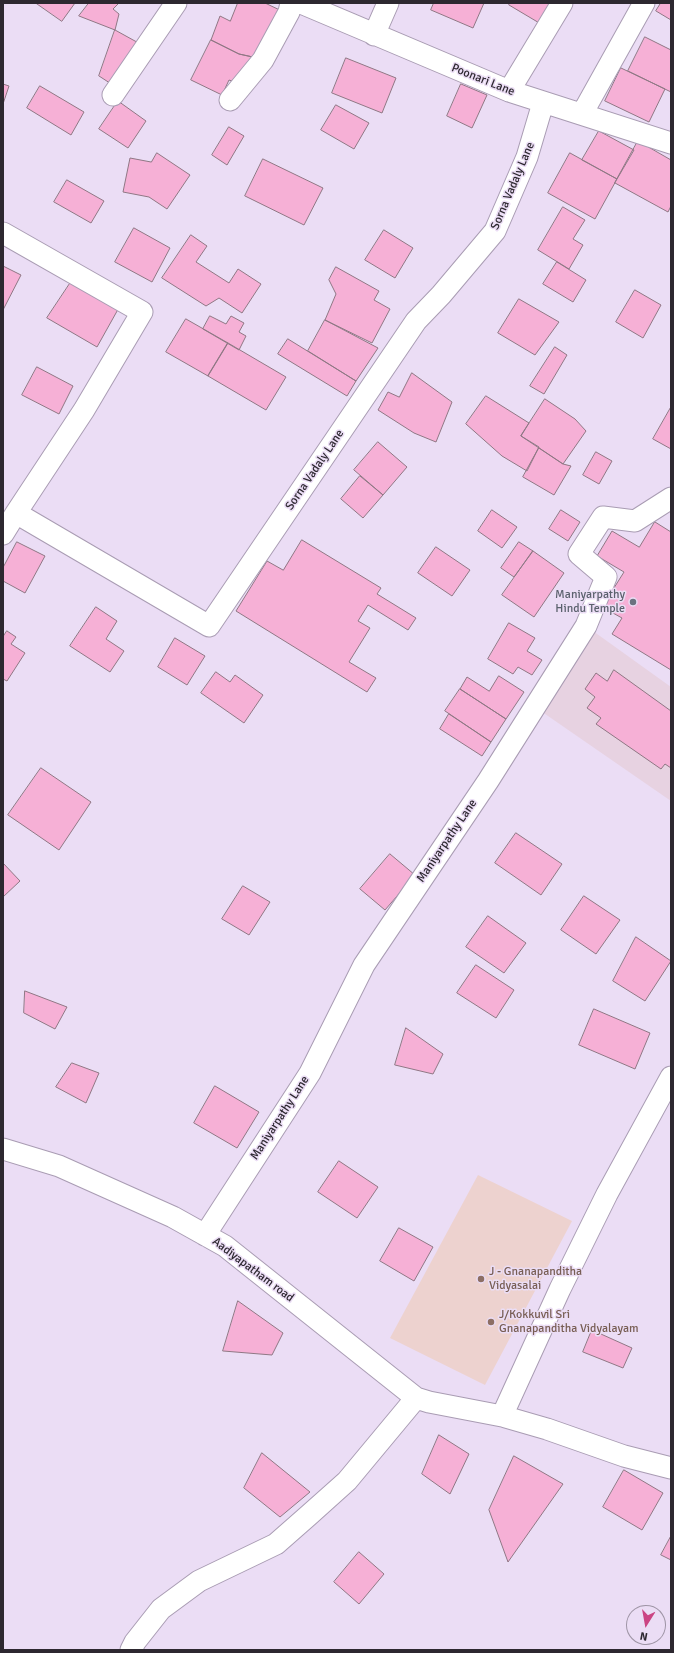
<!DOCTYPE html>
<style>
body{margin:0}
#map{position:relative;width:674px;height:1653px;overflow:hidden;background:#ebddf5;font-family:Signika,sans-serif}
canvas{display:block}
.frame{position:absolute;inset:0;border:4px solid #2d2830;pointer-events:none}
.north{position:absolute;left:626px;top:1605px;width:40px;height:40px;box-sizing:border-box;background:#ebddf5;border:1px solid #9f95a6;border-radius:50%;rotate:191deg;font-size:11px;font-weight:700;line-height:16px;text-align:center;color:#2d2830}
.north::after{content:'';display:block;margin:auto;width:14px;height:18px;background:#cb4483;clip-path:polygon(50% 0,100% 100%,50% 72%,0 100%)}
</style>
<div id="map">
<canvas width="674" height="1653"></canvas>
<div class="frame"></div>
<div class="north">N</div>
</div>
<script>
const context = document.querySelector('canvas').getContext('2d');
context.lineJoin = 'round';
function fill(path, color) { context.fillStyle = color; context.fill(path, 'evenodd'); }
function strokePath(path, color, width, dash) { context.strokeStyle = color; context.lineWidth = width; context.lineCap = dash ? 'butt' : 'round'; context.setLineDash(dash || []); context.stroke(path); }
function label(font, color, halo, rows, align = 'center') {
  context.font = font + ' Signika,sans-serif'; context.lineWidth = 3; context.setLineDash([]); context.textBaseline = 'middle'; context.strokeStyle = halo; context.fillStyle = color; for (const [text, x, y, turn = 0] of rows) {
    context.save(); context.translate(x, y); context.rotate((+turn || 0) * Math.PI / 180); context.textAlign = isNaN(turn) ? turn : align; if (halo) context.strokeText(text, 0, 0); context.fillText(text, 0, 0); context.restore();
  }
}
const commercial = new Path2D(`
 M586,626L671,687V801L535,707Z`);
const education = new Path2D(`
 M478,1175L572,1221L485,1385L390,1338Z`);
const building = new Path2D(`
 M36,3H75L62,21Z
 M89,3H119L113,9L119,14L115,30L79,16Z
 M238,3H265L286,13L262,59L239,54L211,40L220,16L230,21Z
 M434,3H484L473,28L431,10Z
 M510,3H560L546,27L509,5Z
 M661,3H671V20L656,11Z
 M115,30L144,46L116,87L99,76Z
 M645,37L671,50V92L628,71Z
 M211,40L239,54L262,59L237,83L229,80L222,95L191,80Z
 M346,58L396,78L382,113L332,93Z
 M621,68L665,89L649,122L605,101Z
 M3,84L9,86L3,104Z
 M461,84L487,95L472,128L447,116Z
 M40,86L84,112L71,135L27,108Z
 M118,101L146,121L128,148L99,129Z
 M336,105L369,123L354,149L321,130Z
 M229,127L244,136L227,165L212,155Z
 M599,131L634,150L617,179L582,160Z
 M638,141L671,160V206L668,212L615,183Z
 M157,153L190,175L167,209L149,197L123,192L130,158L151,162Z
 M570,153L617,179L595,219L548,193Z
 M263,159L323,188L304,225L245,196Z
 M67,180L104,201L91,223L54,202Z
 M563,207L585,220L573,239L583,245L569,269L538,250Z
 M134,228L170,248L152,282L115,262Z
 M384,230L413,248L395,278L365,260Z
 M191,235L207,246L196,262L229,283L238,269L261,284L242,313L219,298L206,306L162,278Z
 M557,262L586,280L573,302L543,284Z
 M3,266L21,275L3,310Z
 M336,267L379,291L374,300L390,309L372,343L325,320L336,294L329,280Z
 M73,279L121,304L97,347L47,318Z
 M635,290L661,305L643,338L616,322Z
 M519,299L559,322L535,355L498,333Z
 M210,316L226,324L231,316L244,323L239,332L246,336L239,350L203,329Z
 M186,319L228,343L208,376L166,352Z
 M325,320L378,348L356,381L308,351Z
 M288,339L356,381L347,396L278,354Z
 M228,343L286,377L266,410L208,376Z
 M555,347L567,355L544,394L530,386Z
 M37,367L73,386L59,414L22,395Z
 M412,373L452,402L436,442L414,433L378,410L388,392L399,397Z
 M486,396L529,423L521,436L539,447L527,471L502,456L466,424Z
 M545,399L575,419L586,431L563,464L521,436Z
 M671,407V449L653,439Z
 M378,442L407,467L383,495L354,470Z
 M539,448L563,464L571,466L554,495L523,477Z
 M596,452L612,461L599,484L583,475Z
 M360,476L383,495L363,518L341,499Z
 M492,510L517,527L502,548L478,531Z
 M561,510L580,522L568,541L549,529Z
 M655,522L671,532V670L612,634L622,618L602,607L624,572L597,556L612,531L639,547Z
 M302,540L381,588L377,594L416,618L408,630L368,605L358,621L370,628L349,662L376,678L367,692L236,611L267,561L283,570Z
 M17,542L45,556L25,593L3,581V568Z
 M519,542L533,551L514,577L501,568Z
 M436,547L470,570L452,596L418,573Z
 M533,551L564,573L534,617L502,595Z
 M96,607L117,621L106,639L124,651L110,672L70,646Z
 M509,623L535,638L527,651L542,660L532,675L518,667L513,674L488,659Z
 M7,631L16,637L11,644L25,653L7,681L3,679V637Z
 M175,638L205,656L187,685L158,667Z
 M614,670L671,711V768L665,764L661,769L596,724L601,718L587,708L595,697L585,689L596,673L607,681Z
 M216,672L230,682L235,675L263,695L244,723L201,693Z
 M499,676L524,692L506,719L460,689L467,677L489,691Z
 M460,689L506,719L491,742L445,711Z
 M449,714L491,742L482,756L440,729Z
 M41,768L91,802L59,850L8,815Z
 M516,833L562,864L541,895L495,863Z
 M390,854L415,875L385,910L360,889Z
 M3,863L20,881L3,897Z
 M243,886L270,902L249,935L222,919Z
 M584,896L620,920L596,954L561,930Z
 M488,916L526,943L504,973L466,947Z
 M636,937L671,961L645,1001L613,981Z
 M476,965L514,990L496,1018L457,993Z
 M25,991L67,1007L55,1029L24,1013Z
 M594,1009L650,1033L635,1069L579,1045Z
 M406,1028L443,1054L433,1074L395,1065Z
 M72,1063L99,1073L86,1103L56,1087Z
 M215,1086L259,1112L237,1148L194,1123Z
 M339,1161L378,1187L357,1218L318,1192Z
 M399,1228L433,1247L414,1281L380,1261Z
 M238,1301L283,1333L272,1355L223,1351Z
 M592,1330L632,1348L623,1368L583,1352Z
 M439,1435L469,1454L450,1494L422,1474Z
 M262,1453L310,1492L280,1517L244,1488Z
 M514,1456L563,1484L508,1562L489,1510Z
 M624,1470L663,1493L642,1530L603,1507Z
 M671,1536V1560L661,1555Z
 M359,1552L384,1574L359,1604L334,1582Z`);
const minor = new Path2D(`
 M301,3L509,91L671,143
 M374,35L388,3
 M509,91L562,3
 M113,95L176,3
 M230,100L263,60L289,12L291,3
 M582,114L644,3
 M3,233L142,312L84,410L16,513
 M3,534L16,513L209,626L416,321L441,295L495,231L527,157L543,103
 M3,1149L59,1166L173,1217L225,1246L416,1398
 M205,1235L310,1073L364,965L488,781L586,626L606,577L579,554L603,517L635,521L671,498
 M502,1416L560,1289L607,1194L671,1077
 M131,1650L135,1642L161,1609L199,1581L276,1544L309,1515L347,1481L416,1398L429,1402L502,1416L547,1429L624,1456L671,1468`);
const markers = [
 [633,602,4,"#6b7280"],
 [481,1279,4,"#8d6e63"],
 [491,1322,4,"#8d6e63"]
];
const streetNames = [
 ["Poonari Lane",483,80,22],
 ["Sorna Vadaly Lane",513,186,-67],
 ["Sorna Vadaly Lane",315,470,-56],
 ["Maniyarpathy Lane",447,841,-56],
 ["Maniyarpathy Lane",280,1118,-57],
 ["Aadiyapatham road",253,1270,37]
];
const worshipNames = [
 ["Maniyarpathy",625,595],
 ["Hindu Temple",625,609]
];
const educationNames = [
 ["J - Gnanapanditha",489,1272],
 ["Vidyasalai",489,1286],
 ["J/Kokkuvil Sri",499,1315],
 ["Gnanapanditha Vidyalayam",499,1329]
];
fill(commercial, '#e7d2e1');
fill(education, '#edd2cf');
fill(building, '#f6b0d6');
strokePath(building, '#8f7784', 1);
strokePath(minor, '#a99cb3', 23);
strokePath(minor, '#fff', 21);
for (const [x, y, r, color] of markers) { const dot = new Path2D(); dot.arc(x, y, r, 0, 2 * Math.PI); context.fillStyle = color; context.fill(dot); strokePath(dot, '#ebddf5', 1.5); }
label('12px', '#2d2830', '#ebddf5', streetNames);
label('12px', '#5b616d', '#ebddf5', worshipNames, 'right');
label('12px', '#785e54', '#ebddf5', educationNames, 'left');
</script>
